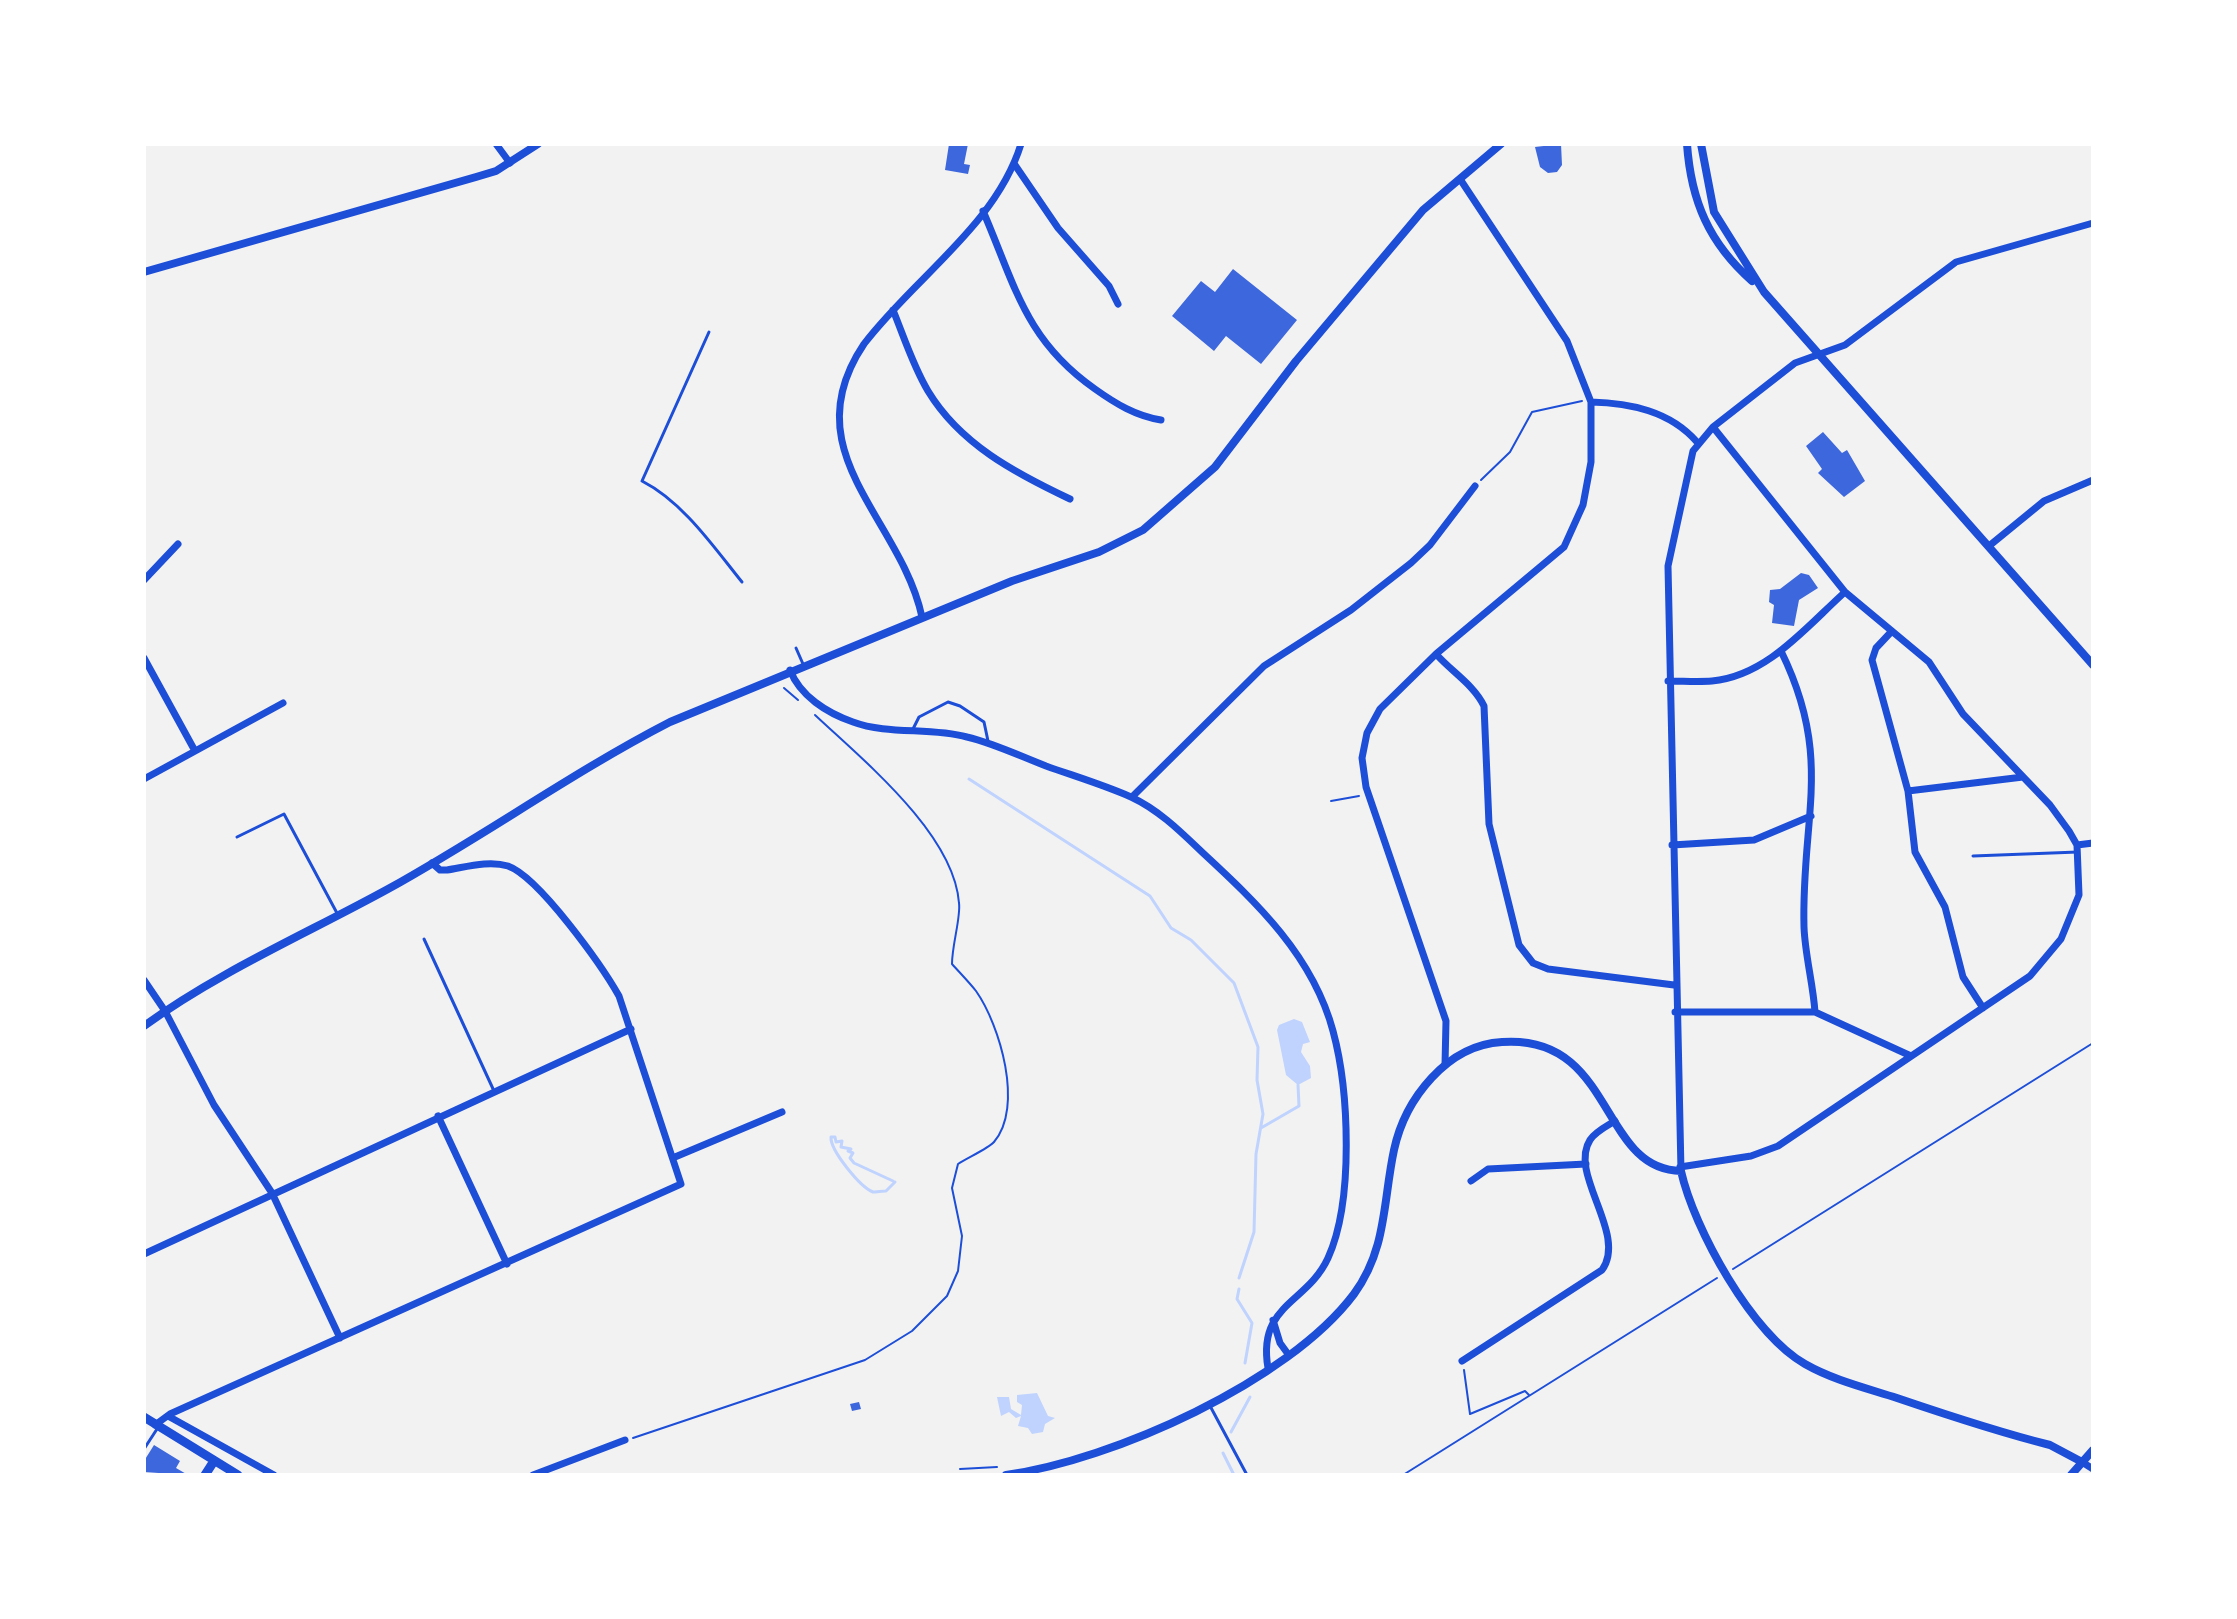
<!DOCTYPE html>
<style>
body{margin:0}
#map{position:relative;width:2237px;height:1619px;overflow:hidden;background:#f2f2f2;font-family:"Asap Condensed",sans-serif}
canvas{display:block}
.frame{position:absolute;inset:0;border:146px solid #fff;pointer-events:none}
</style>
<div id="map">
<canvas width="2237" height="1619"></canvas>
<div class="frame"></div>
</div>
<script>
const context = document.querySelector('canvas').getContext('2d');
context.lineJoin = 'round';
function fill(path, color) { context.fillStyle = color; context.fill(path, 'evenodd'); }
function strokePath(path, color, width, dash) { context.strokeStyle = color; context.lineWidth = width; context.lineCap = dash ? 'butt' : 'round'; context.setLineDash(dash || []); context.stroke(path); }
const water = new Path2D(`
 M1294,1019L1302,1022L1310,1042L1303,1044L1301,1052L1310,1066L1311,1078L1298,1085L1286,1075L1277,1030L1279,1025Z
 M1037,1393L1048,1416L1055,1418L1045,1424L1043,1432L1032,1434L1028,1428L1018,1426L1021,1416L1016,1418L1009,1412L1001,1416L997,1397H1009L1011,1409L1021,1415L1022,1405L1017,1402V1395Z`);
const stream = new Path2D(`
 M969,779L1150,896L1171,928L1191,940L1234,983L1258,1047L1257,1080L1263,1114L1256,1154L1254,1232L1239,1278
 M1261,1128L1299,1106L1298,1085
 M893,1181L854,1163L850,1158L853,1153L848,1151L851,1149L841,1147L842,1141L836,1142L835,1137H831C830,1150 860,1187 873,1192C876,1192 883,1191 886,1191L895,1182
 M1239,1289L1237,1299L1252,1323L1245,1363
 M1231,1432L1250,1397
 M1223,1453L1234,1475`);
const building = new Path2D(`
 M949,144H968L964,164L970,165L968,174L945,170Z
 M1561,144L1562,165L1557,172L1548,173L1540,167L1535,147Z
 M1233,269L1297,320L1261,364L1226,336L1214,351L1172,316L1201,281L1215,292Z
 M1823,432L1842,453L1847,450L1865,481L1844,497L1818,473L1822,469L1806,446Z
 M1801,573L1809,575L1818,588L1799,600L1794,626L1772,623L1774,605L1769,602L1770,590L1780,589Z
 M859,1402L861,1409L852,1411L850,1404Z
 M154,1445L180,1461L176,1468L188,1475L144,1472V1461Z`);
const path = new Path2D(`
 M1481,480L1510,452L1532,412L1582,401
 M784,688L798,700
 M1331,801L1359,796
 M1733,1269L2093,1043
 M1464,1370L1470,1414L1525,1391L1529,1395
 M633,1438L865,1360L912,1331L947,1296L958,1271L962,1236L952,1188L958,1164C967,1158 989,1148 994,1142C1024,1107 1000,1025 976,991C969,982 960,973 952,964C952,945 961,917 959,903C954,834 864,761 815,715
 M960,1469L997,1467
 M1403,1475L1717,1278`);
const service = new Path2D(`
 M709,332L642,481C683,502 713,546 742,582
 M796,648L803,664
 M913,729L919,717L948,702L960,706L984,722L988,741
 M237,837L284,814L338,915
 M1973,856L2078,852
 M424,939L494,1091
 M1209,1404L1247,1475
 M144,1449L157,1429`);
const minor = new Path2D(`
 M496,144L510,163
 M1015,165L1058,228L1109,286L1118,304
 M983,211C1015,285 1025,340 1095,389C1116,404 1136,416 1161,420
 M893,310C904,337 913,366 928,391C960,444 1015,473 1070,499
 M1591,402C1630,403 1670,411 1697,442
 M1989,546L2044,501L2093,480
 M144,580L178,544
 M922,617C901,518 791,452 864,344C914,278 996,225 1021,144
 M1892,631L1876,648L1872,660L1908,791L1915,852L1945,907L1963,977L1983,1008
 M1781,651C1834,759 1801,817 1804,927C1805,955 1813,983 1815,1012
 M1436,654C1452,672 1474,685 1484,706L1489,824L1519,945L1533,963L1548,969L1674,985
 M144,658L195,751
 M790,670C800,696 827,713 853,722C888,735 930,727 967,737C993,743 1020,756 1046,766C1074,776 1104,785 1131,797C1159,810 1181,832 1203,853C1257,903 1313,956 1333,1031C1349,1090 1354,1201 1328,1258C1307,1304 1257,1304 1268,1368
 M1668,681C1683,681 1698,682 1712,681C1767,676 1806,627 1845,592
 M144,779L283,703
 M1908,791L2023,777
 M1132,797L1264,666L1351,610L1411,563L1430,545L1475,486
 M1672,845L1754,840L1811,816
 M2077,845L2093,843
 M144,980L165,1011L214,1105L272,1193L340,1338
 M1675,1012H1815L1911,1056
 M1445,1065L1446,1021L1366,787L1362,758L1367,733L1380,709L1436,654L1564,547L1583,505L1591,462V402L1567,341L1460,179
 M438,1116L507,1264
 M675,1157L782,1112
 M1680,1167L1751,1156L1778,1146L2030,976L2061,939L2079,895L2077,845L2069,831L2050,805L1963,714L1929,662L1845,592L1713,427
 M1681,1171L1668,566L1693,451L1713,427L1795,363L1845,345L1956,262L2093,223
 M1471,1181L1488,1169L1586,1164
 M144,1254L631,1029
 M1273,1320L1280,1343L1288,1354
 M1462,1361L1602,1270C1628,1234 1568,1174 1590,1140C1595,1132 1607,1126 1615,1121
 M168,1416L274,1475
 M155,1425L170,1414L681,1184L619,996C602,966 539,877 508,866C489,860 466,867 447,870H440L432,863
 M2082,1462L2093,1469
 M533,1475L625,1440`);
const tertiary = new Path2D(`
 M1687,144C1691,201 1709,243 1752,281
 M1701,144L1714,212L1764,292L2093,665
 M144,272L476,177L496,171L538,144
 M144,1026C220,971 306,934 388,889C484,836 573,772 670,722L1012,581L1099,552L1143,530L1215,467L1296,361L1423,210L1501,144
 M1006,1475C1113,1460 1288,1382 1354,1294C1387,1249 1383,1201 1394,1150C1405,1099 1447,1045 1502,1042C1615,1034 1599,1170 1681,1171C1694,1229 1752,1334 1805,1364C1833,1380 1866,1388 1897,1398C1947,1415 1998,1432 2050,1445L2082,1462
 M2071,1475L2093,1450`);
const secondary = new Path2D(`
 M144,1417L238,1475
 M205,1475L214,1461`);
fill(water, '#bfd3fe');
strokePath(stream, '#bfd3fe', 3);
fill(building, '#3d67dc');
strokePath(path, '#1d4ed8', 2);
strokePath(service, '#1d4ed8', 3);
strokePath(minor, '#1d4ed8', 7);
strokePath(tertiary, '#1d4ed8', 8);
strokePath(secondary, '#1d4ed8', 9);
</script>
